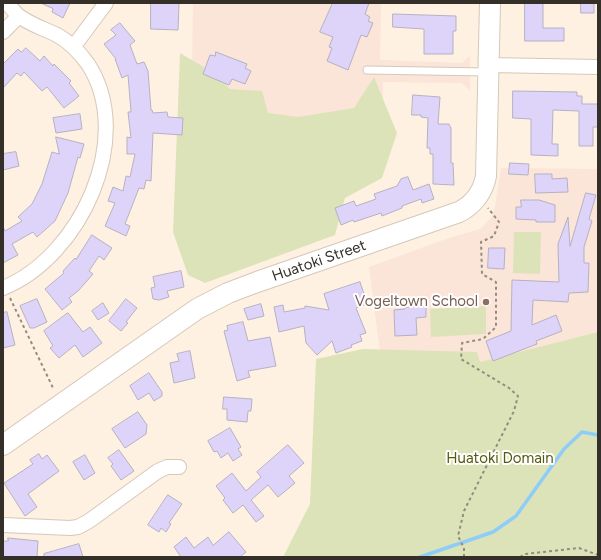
<!DOCTYPE html>
<style>
body{margin:0}
#map{position:relative;width:601px;height:560px;overflow:hidden;background:#fef1e2;font-family:Figtree,sans-serif}
canvas{display:block}
.frame{position:absolute;inset:0;border:4px solid #342f29;pointer-events:none}
</style>
<div id="map">
<canvas width="601" height="560"></canvas>
<div class="frame"></div>
</div>
<script>
const context = document.querySelector('canvas').getContext('2d');
context.lineJoin = 'round';
function fill(path, color) { context.fillStyle = color; context.fill(path, 'evenodd'); }
function strokePath(path, color, width, dash) { context.strokeStyle = color; context.lineWidth = width; context.lineCap = dash ? 'butt' : 'round'; context.setLineDash(dash || []); context.stroke(path); }
function label(font, color, halo, rows, align = 'center') {
  context.font = font + ' Figtree,sans-serif'; context.lineWidth = 4; context.setLineDash([]); context.textBaseline = 'middle'; context.strokeStyle = halo; context.fillStyle = color; for (const [text, x, y, turn = 0] of rows) {
    context.save(); context.translate(x, y); context.rotate((+turn || 0) * Math.PI / 180); context.textAlign = isNaN(turn) ? turn : align; if (halo) context.strokeText(text, 0, 0); context.fillText(text, 0, 0); context.restore();
  }
}
const education = new Path2D(`
 M193,3H381L380,60L462,63L470,56V91L462,83L383,82V128L191,133Z
 M501,168L598,169V336L486,362L384,382L369,267L449,238L480,229L492,217L495,206Z`);
const green = new Path2D(`
 M180,53L212,72L230,89L262,91L268,113L298,117L354,108L374,77L397,133L382,178L345,198L335,235L205,283L188,275L173,232Z
 M514,232H541L540,274L513,273Z
 M486,306V334L431,337L430,309Z
 M598,332V557H283L310,504L316,359L363,349L477,352L480,362Z`);
const stream = new Path2D(`
 M420,557L493,532L516,516L564,449L582,432L598,435`);
const building = new Path2D(`
 M41,3H70L63,18L52,12L53,9Z
 M151,3H179L178,30L151,29Z
 M333,3H369L365,14L370,17L368,21L373,23L367,37L361,35L348,70L327,61L332,48L329,47L333,37L320,32Z
 M525,3H543V28H564V41H525Z
 M581,3H594V13H581Z
 M393,14L456,16V31H453V54H424V29L393,27Z
 M120,23L135,41L130,45L137,64L144,62L148,71L151,110H152L153,113L167,112L168,117L183,118L182,135L153,133L151,181L146,180L144,189L139,188L125,224L130,226L126,236L105,226L115,203L108,201L113,187L123,191L126,176L130,177L135,154H127V137L131,138L128,112H131L128,75L122,78L115,59H116L104,44L116,35L111,30Z
 M26,48L40,61L44,56L53,66L54,64L71,81L69,83L79,96L64,108L47,87L42,91L24,72L21,76L17,73L3,88V64L18,49L21,52Z
 M216,52L247,64L245,68L251,71L245,84L232,79L229,85L203,74L210,55L215,56Z
 M513,91L577,92V96H582V104H598V127H593V146H579V111L553,110L552,144H558V156L531,155V119L513,118Z
 M413,95L440,97L438,124H449L451,128V163H453L454,185L433,184V154H430V148H427L428,118L421,117V115H412Z
 M80,114L82,129L56,133L53,118Z
 M56,137L84,144L80,158L78,157L68,193L55,221L37,237L33,232L12,244L18,255L3,263V227L5,231L22,221L18,217L32,204L42,184L52,152L59,154Z
 M16,152L19,166L3,170V154Z
 M510,163L529,164L528,175L509,174Z
 M535,174H552V179L567,178L568,192L536,193Z
 M408,177L413,190L429,184L434,199L422,203L421,199L402,206V208L382,216L381,213L354,222L353,220L341,225L335,208L354,201L356,206L376,199L374,194L397,186L401,179Z
 M586,193L596,195L589,219L592,221L584,247V263H589L588,292L569,293L568,302L533,300L532,325L556,315L562,331L536,341L537,344L493,361L486,341L511,331L512,280L559,282L558,244L568,217L570,246Z
 M521,200H539L555,205V222H536V220L516,219V207H521Z
 M92,235L112,248L104,260L99,256L89,271L93,274L78,291L69,298L72,302L62,310L45,289L64,273L63,271L75,258L76,259Z
 M489,248H505L504,269L488,268Z
 M181,271L184,287L167,291L169,297L159,300L153,299L151,288L155,287L153,277Z
 M360,282L365,297L362,298L364,305L356,308L366,333L360,335L362,341L351,345L352,347L336,353L332,341L317,355L306,343L304,326L279,332L274,307L283,305L284,312L305,308V306L329,310L324,294Z
 M37,299L47,322L34,328H30L20,306Z
 M126,299L137,308L126,322L128,323L121,331L109,321Z
 M103,303L109,313L98,320L92,311Z
 M261,304L264,316L248,320L244,309Z
 M426,306V317L416,318L417,335L395,336L394,310L405,309V308Z
 M7,312L15,345L3,348V313Z
 M68,313L83,332L90,327L102,343L83,357L75,345L59,358L50,348L53,346L44,331Z
 M243,322L248,341L270,337L276,366L248,371L250,377L237,381L224,331L228,330L227,326Z
 M190,351L195,378L174,383L170,363L179,361L177,354Z
 M149,373L162,392V396L154,401L149,393L138,400L130,386Z
 M224,397L252,399L251,411H248L247,422L227,420V409H223Z
 M138,412L147,425L146,434L125,448L112,429Z
 M230,428L241,447L238,449L242,455L233,461L228,453L221,458L217,451L214,452L208,441Z
 M288,445L304,463L289,476L295,483L278,497L268,485L251,500L264,516L256,522L243,505L233,513L223,500L225,498L216,486L232,473L246,491L261,477L257,472Z
 M119,450L134,471L121,480L111,466L113,464L108,458Z
 M39,454L42,459L47,455L59,471L28,494L37,507L25,516L4,483L33,464L30,460Z
 M85,455L95,473L84,480L73,462Z
 M168,495L182,504L169,523L171,524L166,532L161,528L159,532L148,525Z
 M229,532L246,552L240,557H181L174,547L186,537L194,548L208,537L213,545Z
 M8,538L38,541L37,557H3V541H8Z
 M79,544L83,557H44V554Z`);
const path = new Path2D(`
 M10,298L54,390
 M464,557V548L458,536L464,511L514,411L518,396L509,388L461,359L462,343L483,339L496,327V282L482,274L481,242L494,236L499,222L488,208
 M520,557L525,554L579,548L598,555`);
const lane = new Path2D(`
 M367,70L486,72`);
const street = new Path2D(`
 M3,32L19,16
 M74,46L106,3
 M489,65L598,67
 M3,288C80,257 136,138 88,64C80,53 70,42 57,35C45,29 31,25 19,16C15,13 11,7 7,3
 M3,525L70,528L78,527L89,521L158,471L167,467H179`);
const secondary = new Path2D(`
 M3,445L197,309L228,293L257,282L459,212C473,205 483,192 486,176L490,3`);
const markers = [
 [486,302,4,"#8d6e63"]
];
const streetNames = [
 ["Huatoki Street",319,261,-19]
];
const educationNames = [
 ["Vogeltown School",478,302]
];
const parkNames = [
 ["Huatoki Domain",500,459]
];
fill(education, '#fbe4d8');
fill(green, '#dde3b9');
strokePath(stream, '#8ecdf8', 3.5);
fill(building, '#ded4fa');
strokePath(building, '#b5b1c2', 1);
strokePath(lane, '#d5c8b9', 9);
strokePath(street, '#d5c8b9', 16);
strokePath(secondary, '#d5c8b9', 22);
strokePath(path, '#948c81', 2, [3, 3]);
strokePath(lane, '#fff', 7);
strokePath(street, '#fff', 14);
strokePath(secondary, '#fff', 20);
for (const [x, y, r, color] of markers) { const dot = new Path2D(); dot.arc(x, y, r, 0, 2 * Math.PI); context.fillStyle = color; context.fill(dot); strokePath(dot, '#fff', 1.5); }
label('15px', '#342f29', '#fff', streetNames);
label('15px', '#785e54', '#fff', educationNames, 'right');
label('15px', '#565a0d', '#fff', parkNames);
</script>
